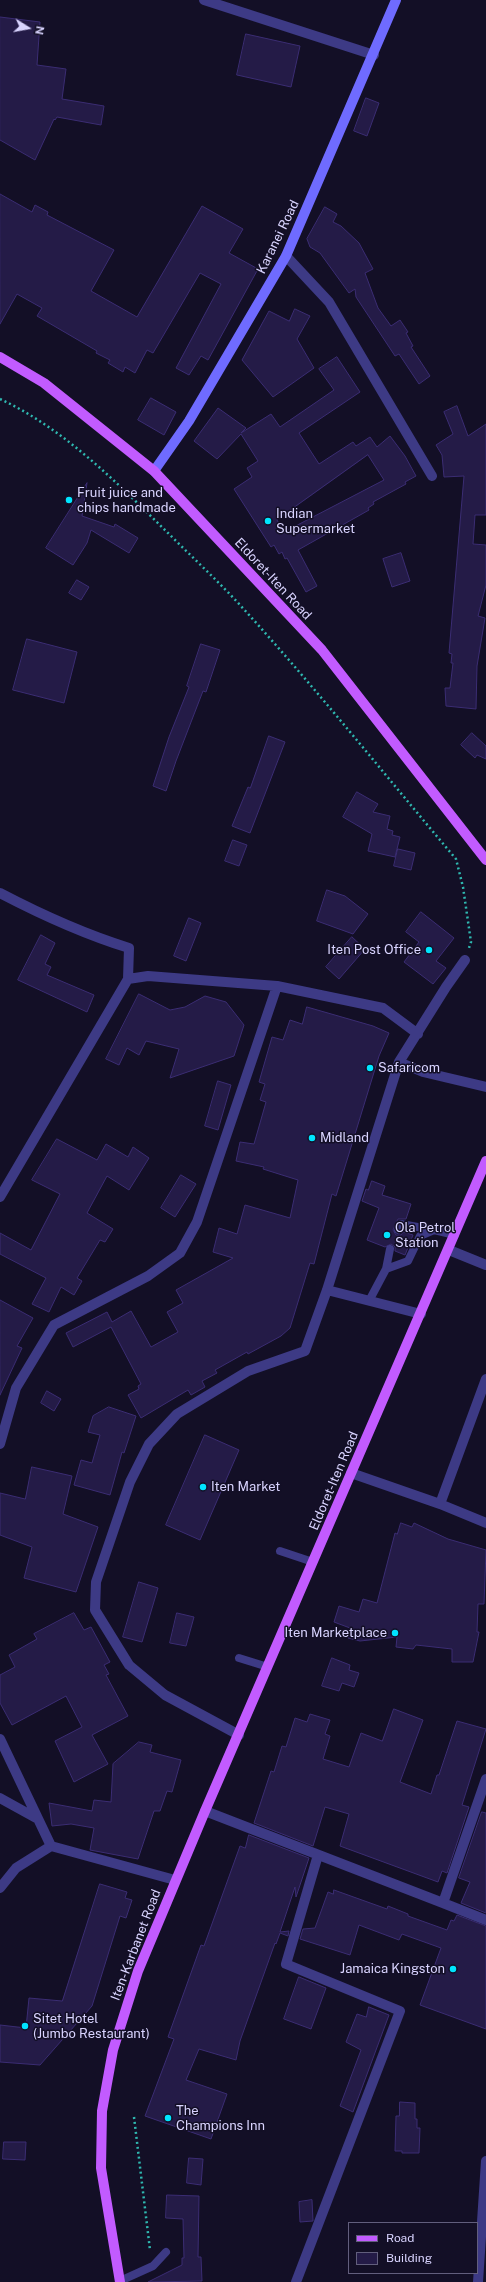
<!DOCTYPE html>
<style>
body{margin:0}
#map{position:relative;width:486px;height:2282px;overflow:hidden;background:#130f26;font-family:"Public Sans",sans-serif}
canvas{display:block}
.legend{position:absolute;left:348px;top:2222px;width:130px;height:52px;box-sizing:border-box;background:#130f26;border:1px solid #625e7d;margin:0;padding:5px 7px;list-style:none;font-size:12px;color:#d9d4ff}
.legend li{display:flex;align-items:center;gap:8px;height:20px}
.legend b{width:20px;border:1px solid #625e7d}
.north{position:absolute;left:8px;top:8px;width:40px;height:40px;-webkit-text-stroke:3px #130f26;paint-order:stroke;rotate:101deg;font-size:11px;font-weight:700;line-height:16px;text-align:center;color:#d9d4ff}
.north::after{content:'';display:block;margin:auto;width:14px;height:18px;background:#d9d4ff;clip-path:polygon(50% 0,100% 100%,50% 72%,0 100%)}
</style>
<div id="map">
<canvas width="486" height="2282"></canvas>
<ul class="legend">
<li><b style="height:5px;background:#c25bff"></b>Road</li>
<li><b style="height:11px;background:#241b47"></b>Building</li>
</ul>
<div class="north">N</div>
</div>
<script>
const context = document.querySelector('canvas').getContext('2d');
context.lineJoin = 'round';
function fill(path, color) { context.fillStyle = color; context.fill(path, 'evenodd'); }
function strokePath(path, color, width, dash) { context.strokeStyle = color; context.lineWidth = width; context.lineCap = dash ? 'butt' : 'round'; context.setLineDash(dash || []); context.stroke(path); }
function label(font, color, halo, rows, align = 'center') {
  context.font = font + ' "Public Sans",sans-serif'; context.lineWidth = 3; context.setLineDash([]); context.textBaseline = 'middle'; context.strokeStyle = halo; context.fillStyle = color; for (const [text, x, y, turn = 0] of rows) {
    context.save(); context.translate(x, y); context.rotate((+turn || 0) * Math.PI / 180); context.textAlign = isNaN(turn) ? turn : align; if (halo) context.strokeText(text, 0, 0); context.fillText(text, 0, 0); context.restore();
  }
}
const building = new Path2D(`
 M0,17L40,22L37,65L66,69L62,99L104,106L101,125L57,117L55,120L54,119L35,160L0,140Z
 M246,34L300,46L291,87L237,75Z
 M366,98L379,103L367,136L354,131Z
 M0,194L32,212L35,205L48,212L47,215L114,250L91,291L137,317L202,206L243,229L229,253L258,269L208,360L201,356L189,375L176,368L221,284L200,273L153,353L147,350L135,373L125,367L123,372L108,363L110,360L96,353L97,351L37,316L42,308L17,294L0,324Z
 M325,207L337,214L333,222L341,226L359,243L373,269L365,273L378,308L391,326L400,320L408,332L406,333L413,346L411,347L430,376L419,384L399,354L395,356L356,297L355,289L349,293L320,253L310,247L307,239Z
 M295,309L310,316L297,339L314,368L273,397L242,360L269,311L289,321Z
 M337,357L360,392L299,433L319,464L353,442L356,446L370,437L377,447L390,436L405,456L416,476L405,482L406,484L373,502L374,504L368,508L369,510L298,550L317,586L306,592L287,558L285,559L282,552L279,554L274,545L271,547L234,489L252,477L247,468L258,461L241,434L217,459L194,441L218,408L246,428L241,433L271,414L280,427L334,390L319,369ZM368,455L384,480L284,532L277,520Z
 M151,398L176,412L164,435L138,420Z
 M457,406L468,436L486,424V515H475L473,544L486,545V585L478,616L485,618L477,666L476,709L446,706L445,688H450L453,663H451L452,654L449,653L464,476L444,477L442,455L436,445L453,434L444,412Z
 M87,483L82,516L114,527L115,524L138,538L129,553L91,530L87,543L73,565L46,548Z
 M401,553L410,581L392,587L383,559Z
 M77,580L89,587L81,600L69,593Z
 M27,639L77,652L64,703L13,690Z
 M201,644L220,650L206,692L203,691L176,761L166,791L153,786L169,737L189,687L187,686Z
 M472,733L486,746V759L477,755L475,758L461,745Z
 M269,736L285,742L250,833L232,826L248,787L250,788Z
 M357,792L378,804L373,812L390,816L387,829L393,831L392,835L400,837L395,857L368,851L372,834L343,817Z
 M233,840L247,845L239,866L225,861Z
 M398,849L415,853L411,870L394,866Z
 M327,890L345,896L368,914L353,934L317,921Z
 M421,912L454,938L436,961L446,968L433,984L404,962L419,942L406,932Z
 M189,918L201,923L186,961L174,956Z
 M41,935L55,943L45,964L51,967L47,975L94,995L87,1012L18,980Z
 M352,937L365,949L339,979L326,967Z
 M139,994L170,1010L185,1007L205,996L226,1002L244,1025L234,1056L170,1078L179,1049L146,1041L139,1055L127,1048L119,1065L106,1059Z
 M307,1007L373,1026L389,1033L379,1056L336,1196L332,1194L314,1264L310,1263L290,1328L281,1336L248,1354L247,1352L215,1370L217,1373L202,1381L205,1387L191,1395L188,1390L141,1418L128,1395L139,1389L138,1386L141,1384L111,1327L73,1347L66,1333L107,1312L112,1322L131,1311L151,1347L178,1332L167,1312L183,1303L176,1290L233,1258L213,1252L219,1228L237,1234L245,1205L290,1218L298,1180L263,1169L264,1167L236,1161L240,1142L254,1144L266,1102L260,1100L265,1084L259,1082L272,1037L283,1040L290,1020L302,1024Z
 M218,1081L231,1085L218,1130L205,1126Z
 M57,1139L97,1160L106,1144L128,1157L133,1147L149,1158L129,1190L107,1176L87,1213L113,1229L105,1242L100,1240L77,1278L82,1281L74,1295L61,1287L49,1312L32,1304L46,1278L0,1254V1233L31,1250L60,1194L32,1180Z
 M181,1175L196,1184L175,1217L161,1208Z
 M372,1181L385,1186L382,1195L411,1204L406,1219H398L393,1230L396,1235H401L403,1232L413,1235L405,1255L395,1251V1247L391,1244L385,1247L367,1240L379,1208L362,1201L366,1189L368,1190Z
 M0,1300L33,1318L17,1346L22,1348L0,1395Z
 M47,1391L61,1399L54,1411L41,1403Z
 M109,1407L136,1416L124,1453L122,1452L110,1495L74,1485L81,1460L92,1463L100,1435L88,1432L93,1416Z
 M205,1435L239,1450L200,1540L166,1525Z
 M32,1467L72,1476L63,1514L98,1527L76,1592L24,1578L32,1547L0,1535V1493L25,1499Z
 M401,1523L412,1527L414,1523L448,1539L486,1550L484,1604H478L477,1632H479L473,1662H452V1649L416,1645L413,1649L396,1647L397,1637L360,1641L348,1638L350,1628L334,1622L339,1606L359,1612L363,1599L377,1603L395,1533L397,1534Z
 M139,1582L158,1588L142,1642L123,1637Z
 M74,1613L84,1630L91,1627L110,1662L104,1665L109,1674L106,1675L128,1716L92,1735L108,1764L74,1782L55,1741L82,1727L66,1696L12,1725L0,1703V1675L15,1667L9,1655L37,1639L34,1634Z
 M177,1613L194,1617L186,1646L170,1643Z
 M332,1658L350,1665L349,1670L359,1673L354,1687L342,1683L339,1691L322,1686Z
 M394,1709L423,1720L400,1782L431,1794L437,1775H439L457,1721L486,1729L462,1805L469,1807L447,1873L442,1871L438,1882L340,1846L349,1814L325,1807L313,1846L254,1823L271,1771L274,1772L282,1746L286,1747L295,1718L307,1722L310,1714L330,1720L325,1734L330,1736L323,1759L349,1767L361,1733L382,1741Z
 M139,1742L152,1745L150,1752L181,1760L172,1792L167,1791L160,1811H154L138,1859L90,1850L94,1828L71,1824L52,1826L49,1803L92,1811L94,1800L111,1802L113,1764Z
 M482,1812L486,1813V1913L461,1903L470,1882L459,1878Z
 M249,1835L309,1858L296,1897L295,1887L280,1932L289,1931L288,1936L280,1933L276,1944L275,1943L240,2041L236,2060L199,2049L186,2080L227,2094L211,2139L145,2116L174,2039L168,2037L201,1945L204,1946L240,1846L245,1848Z
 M100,1884L127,1892L125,1898L132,1900L126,1918L120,1916L92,2006L40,2065L0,2062V2025L26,2028L29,1998L62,2001Z
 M334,1890L387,1909L388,1906L408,1914V1916L447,1930L451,1920L454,1921L457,1915L486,1926V2029L420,2005L441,1948L402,1934L399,1940L359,1925L350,1955L300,1939L303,1929L315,1928L328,1892L333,1894Z
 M299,1977L326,1988L311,2029L284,2019Z
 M369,2007L389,2015L353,2112L340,2106L361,2050L346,2042L357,2014L366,2017Z
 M400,2102L415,2103V2119H417V2128H420L419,2153H402V2151H395L396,2116H399Z
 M4,2142H26L25,2160L3,2159Z
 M189,2158L203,2159L201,2185L187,2183Z
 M167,2195L199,2196L198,2257H201L202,2281L148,2282L182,2265V2258H184L183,2219L166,2218Z
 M312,2200L313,2221L300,2222L299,2202Z`);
const path = new Path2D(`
 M0,399C65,429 118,484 168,533C192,557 217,580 240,605C315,687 384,774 456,859L463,887L471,942L469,948
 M134,2117L150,2250`);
const lane = new Path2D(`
 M398,1230L401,1224L434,1230
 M386,1269L390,1249
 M369,1301L386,1269L408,1261L420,1236L434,1230L455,1235
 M280,1551L313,1562
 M239,1658L268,1667
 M120,2281L153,2266L166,2252`);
const street = new Path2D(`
 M204,0L374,55
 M286,256L329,302L432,476
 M0,893C42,915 84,934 129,948L128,979
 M399,1062L423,1072L486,1087
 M0,1197L128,979L148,976L277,986L383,1008L418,1034
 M449,1250L486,1265
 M327,1290L421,1314
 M0,1444L16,1388L54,1325L148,1276L180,1253L197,1222L277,986
 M351,1473L440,1504L486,1523
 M440,1504L486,1379
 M239,1735L165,1695L129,1665L95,1610L96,1582L130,1482L149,1444L177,1414L248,1371L305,1351L327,1290L399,1062L446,987L465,960
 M0,1739L51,1846
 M0,1798L36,1818
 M205,1811L443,1903L486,1779
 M0,1888L16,1868L51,1846L175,1880
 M443,1903L486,1920
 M296,2282L400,2011L286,1964L318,1855
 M478,2282L486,2161`);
const secondary = new Path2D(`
 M154,471L189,421L286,256L396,0`);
const primary = new Path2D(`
 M0,357L44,383L154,471L322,650L486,860
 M120,2282L101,2168L102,2111L113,2050L138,1971L205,1811L486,1161`);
const markers = [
 [69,500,4,"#00e5ff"],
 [268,521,4,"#00e5ff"],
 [429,950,4,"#00e5ff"],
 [370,1068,4,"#00e5ff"],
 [312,1138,4,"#00e5ff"],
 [387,1235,4,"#00e5ff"],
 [203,1487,4,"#00e5ff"],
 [395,1633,4,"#00e5ff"],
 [453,1969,4,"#00e5ff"],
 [25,2026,4,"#00e5ff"],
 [168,2118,4,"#00e5ff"]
];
const streetNames = [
 ["Karanei Road",278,237,-64],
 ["Eldoret-Iten Road",273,579,47],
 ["Eldoret-Iten Road",334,1481,-67],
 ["Iten-Karbanet Road",136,1945,-69]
];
const poiNames = [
 ["Fruit juice and",77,493],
 ["chips handmade",77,508],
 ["Indian",276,514],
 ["Supermarket",276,529],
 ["Iten Post Office",421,950,"right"],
 ["Safaricom",378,1068],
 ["Midland",320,1138],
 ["Ola Petrol",395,1228],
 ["Station",395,1243],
 ["Iten Market",211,1487],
 ["Iten Marketplace",387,1633,"right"],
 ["Jamaica Kingston",445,1969,"right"],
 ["Sitet Hotel",33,2019],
 ["(Jumbo Restaurant)",33,2034],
 ["The",176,2111],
 ["Champions Inn",176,2126]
];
fill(building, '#241b47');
strokePath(building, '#3b2d73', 1);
strokePath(path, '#2fb8b0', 2.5, [2, 3]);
strokePath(lane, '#3d3a85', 8);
strokePath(street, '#3d3a85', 10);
strokePath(secondary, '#6f6bff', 10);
strokePath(primary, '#c25bff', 10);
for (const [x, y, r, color] of markers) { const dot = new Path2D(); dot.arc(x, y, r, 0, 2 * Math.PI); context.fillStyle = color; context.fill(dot); strokePath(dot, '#130f26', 1.5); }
label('13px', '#d9d4ff', '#130f26', streetNames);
label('13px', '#d9d4ff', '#130f26', poiNames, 'left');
</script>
